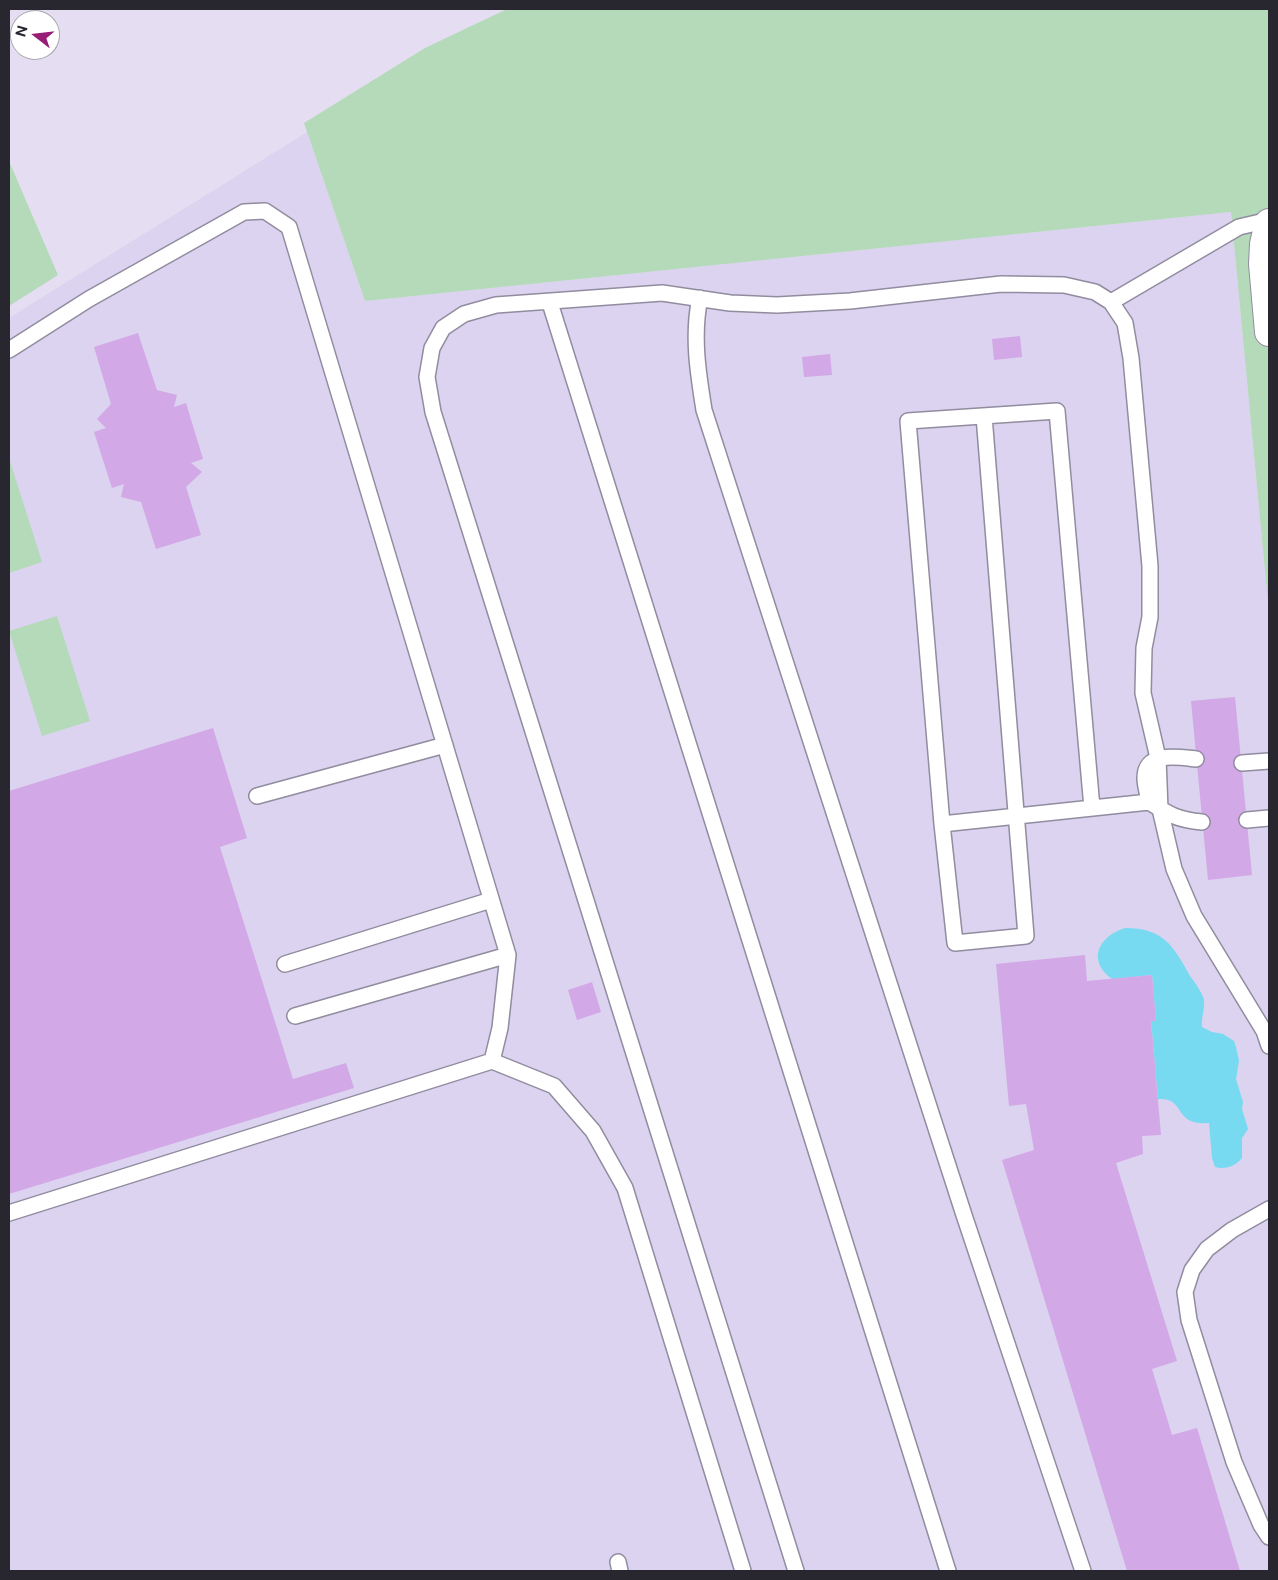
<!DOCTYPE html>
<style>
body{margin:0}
#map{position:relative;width:1278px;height:1580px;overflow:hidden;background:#e5def3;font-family:"Public Sans",sans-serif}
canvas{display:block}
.frame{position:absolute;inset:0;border:10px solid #28262e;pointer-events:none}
.north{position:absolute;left:10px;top:10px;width:50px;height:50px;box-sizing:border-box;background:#fff;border:1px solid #a9a8ab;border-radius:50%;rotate:286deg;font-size:14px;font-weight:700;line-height:20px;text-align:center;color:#28262e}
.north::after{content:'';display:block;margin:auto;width:18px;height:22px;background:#981d76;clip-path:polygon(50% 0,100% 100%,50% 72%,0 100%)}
</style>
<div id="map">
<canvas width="1278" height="1580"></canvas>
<div class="frame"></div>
<div class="north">N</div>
</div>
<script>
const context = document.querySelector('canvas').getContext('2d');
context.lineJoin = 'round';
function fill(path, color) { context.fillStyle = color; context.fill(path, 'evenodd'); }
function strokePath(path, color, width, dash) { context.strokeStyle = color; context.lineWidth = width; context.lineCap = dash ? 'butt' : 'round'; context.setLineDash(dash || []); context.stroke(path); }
const built = new Path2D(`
 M307,132L365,301L1231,212L1269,613V1571H9V318Z`);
const green = new Path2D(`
 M507,9H1269V613L1231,212L365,301L304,123L425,48Z
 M9,161L58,275L9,306Z
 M9,458L42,562L9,573Z
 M57,616L90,721L42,736L9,631Z`);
const water = new Path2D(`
 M1125,928C1163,928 1173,945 1190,976C1195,983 1202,992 1204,1000C1205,1009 1201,1018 1202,1027L1212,1032L1223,1034L1234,1041L1236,1047L1239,1061L1236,1079L1243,1102L1242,1109L1248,1129L1242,1138V1158C1235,1166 1226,1170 1215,1167L1212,1158L1209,1123C1172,1126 1187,1097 1158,1099L1151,1021H1156L1152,975L1112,979C1086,960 1099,936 1125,928Z`);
const building = new Path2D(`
 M138,333L157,390L177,395L174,407L186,403L203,459L191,463L202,472L186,487L201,535L156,549L141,502L121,497L124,484L112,488L94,432L106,428L97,419L111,404L94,347Z
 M1020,336L1022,357L994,360L992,339Z
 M830,354L832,375L804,377L802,357Z
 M1235,697L1252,875L1208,880L1191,701Z
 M213,728L247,838L220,847L293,1079L346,1063L354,1088L9,1194V791Z
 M1085,955L1087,981L1152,975L1156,1021H1151L1161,1135L1142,1136L1143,1154L1116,1163L1177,1361L1152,1369L1172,1435L1197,1428L1240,1571H1127L1002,1160L1034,1150L1026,1104L1009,1106L996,964Z
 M592,982L601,1012L577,1020L568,990Z`);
const lane = new Path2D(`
 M700,298C692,335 698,373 704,410L964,1215L1083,1571
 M1111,302L1239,227L1269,220
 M550,303L948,1571
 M9,350L89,299L244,212L265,211L289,227L508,955L500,1028L492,1061L9,1213
 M1242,763L1269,761
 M257,796L445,745
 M1149,802C1148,794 1145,786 1145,778C1145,751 1178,757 1196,759
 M1092,808L1057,411L908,421L942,824L1149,802C1170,815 1178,820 1202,822
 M1247,820L1269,818
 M942,824L955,943L1026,936L984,416
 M285,964L491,900
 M295,1016L508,955
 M492,1061L554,1086L593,1131L625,1188L743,1571
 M1269,1209L1232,1230L1207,1249L1192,1270L1185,1292L1189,1320L1234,1462L1261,1525L1269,1537
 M618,1562L620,1571
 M796,1571L433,412L427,377L432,348L443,328L464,314L496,305L662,293L730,303L777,305L850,301L1001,284L1064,285L1095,292L1111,302L1125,323L1131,358L1150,566V617L1144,648L1143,693L1158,758L1160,809L1174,869L1194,916L1264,1031L1269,1046`);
const street = new Path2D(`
 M1269,223L1264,244L1263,264L1269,332`);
fill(built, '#dbd3ef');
fill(green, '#b4daba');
fill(water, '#77daf1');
fill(building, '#d3a8e7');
strokePath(lane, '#918c9f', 18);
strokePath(street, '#918c9f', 30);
strokePath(lane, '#fff', 15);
strokePath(street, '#fff', 28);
</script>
